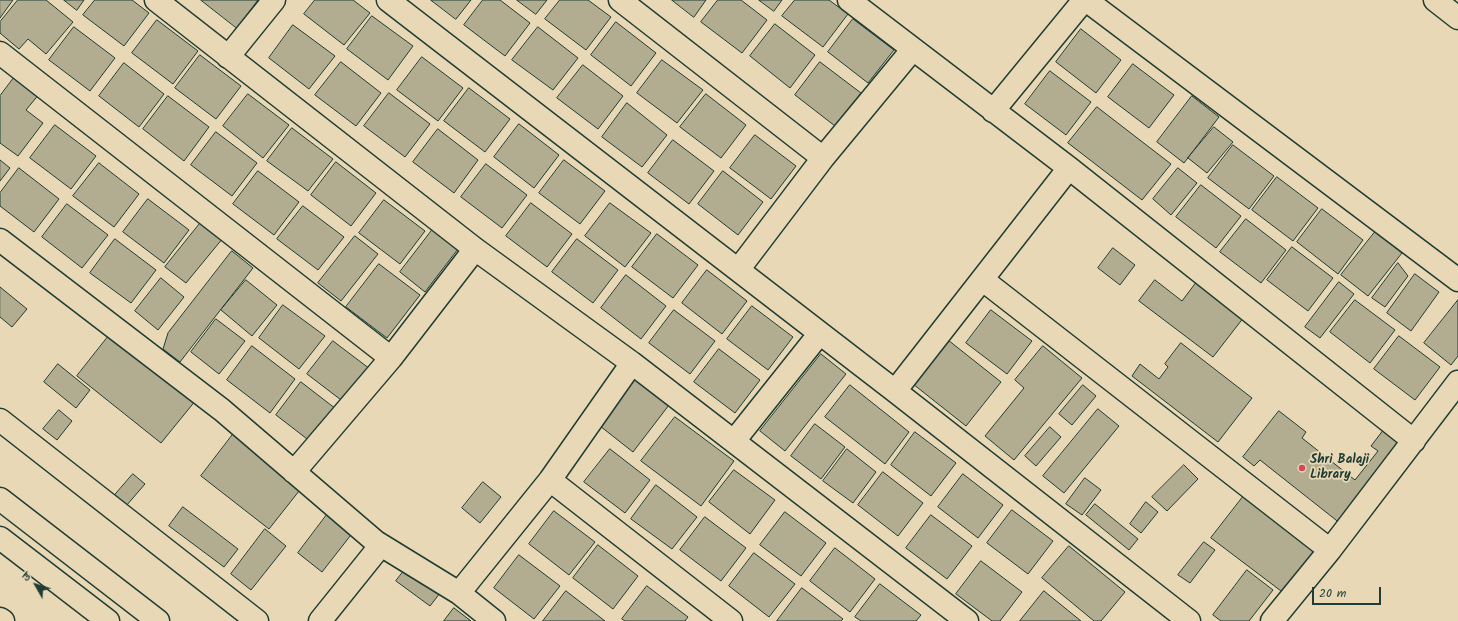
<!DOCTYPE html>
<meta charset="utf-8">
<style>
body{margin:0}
#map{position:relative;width:1458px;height:621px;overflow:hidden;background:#e9d8b5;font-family:Kalam,"Playpen Sans Deva",sans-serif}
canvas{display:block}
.north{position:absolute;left:16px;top:565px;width:40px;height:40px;-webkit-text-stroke:3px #e9d8b5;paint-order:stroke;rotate:309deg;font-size:11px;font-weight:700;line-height:16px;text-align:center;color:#1f3d34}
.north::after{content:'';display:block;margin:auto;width:14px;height:18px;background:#1f3d34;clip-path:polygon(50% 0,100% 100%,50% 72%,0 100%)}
.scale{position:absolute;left:1312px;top:587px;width:69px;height:18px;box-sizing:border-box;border:2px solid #1f3d34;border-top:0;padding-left:5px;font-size:12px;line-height:14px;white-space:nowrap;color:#1f3d34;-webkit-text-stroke:3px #e9d8b5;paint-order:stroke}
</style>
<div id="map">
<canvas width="1458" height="621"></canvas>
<div class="north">उ</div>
<div class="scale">20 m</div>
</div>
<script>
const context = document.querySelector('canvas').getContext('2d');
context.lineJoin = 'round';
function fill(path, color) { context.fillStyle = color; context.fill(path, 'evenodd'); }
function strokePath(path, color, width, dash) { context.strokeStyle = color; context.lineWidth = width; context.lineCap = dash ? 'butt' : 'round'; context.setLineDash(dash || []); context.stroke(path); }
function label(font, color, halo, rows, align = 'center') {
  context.font = font + ' Kalam,sans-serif'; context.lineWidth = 3.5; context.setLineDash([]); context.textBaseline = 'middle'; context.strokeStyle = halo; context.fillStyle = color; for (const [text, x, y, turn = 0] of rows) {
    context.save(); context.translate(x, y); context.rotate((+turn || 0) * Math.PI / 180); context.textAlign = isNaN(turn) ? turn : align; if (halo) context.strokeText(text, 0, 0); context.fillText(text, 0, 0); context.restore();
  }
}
const building = new Path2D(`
 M0,0H13L0,18Z
 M18,0H46L73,22L46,54L28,39L19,49L0,33V22Z
 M64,0H84L77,10Z
 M95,0H132L149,13L124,46L83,15Z
 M201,0H258L237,28Z
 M315,0H353L370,13L344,45L304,14Z
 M431,0H471L456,19Z
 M483,0H500L530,23L505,56L464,25Z
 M517,0H547L536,14Z
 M560,0H588L611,17L586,50L545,19Z
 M672,0H706L694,17Z
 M718,0H741L767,20L742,53L701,22Z
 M759,0H782L774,11Z
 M795,0H829L848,14L823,47L782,16Z
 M372,16L413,46L388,80L347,49Z
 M853,19L894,50L868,83L828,52Z
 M157,20L198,51L173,84L132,53Z
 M616,22L656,53L631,86L591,55Z
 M775,24L815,55L790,88L750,56Z
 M293,25L335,56L309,89L269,58Z
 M74,27L115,58L90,91L49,60Z
 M538,27L578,58L553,90L512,60Z
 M1081,29L1121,60L1096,93L1056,62Z
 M200,55L241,86L216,119L175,88Z
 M422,57L463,88L438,121L397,90Z
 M662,60L703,90L677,123L637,93Z
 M341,62L381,93L356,126L315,95Z
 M820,62L861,93L835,126L795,95Z
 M124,63L164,94L139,127L99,96Z
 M1133,64L1174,95L1149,128L1108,97Z
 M583,65L623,96L598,129L557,98Z
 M1050,71L1091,102L1066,135L1025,104Z
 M16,75L40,93L26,110L43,123L18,156L0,143V96Z
 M469,88L510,119L485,152L444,121Z
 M389,93L430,124L405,157L364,126Z
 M248,94L289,125L263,158L223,126Z
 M706,94L746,125L721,158L680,127Z
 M168,96L209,127L184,161L143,129Z
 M1192,96L1219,117L1184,163L1157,142Z
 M627,103L667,135L642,167L602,137Z
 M1097,107L1171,164L1142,200L1068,143Z
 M519,124L559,155L534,188L494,157Z
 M55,125L96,156L71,189L30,158Z
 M1214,127L1233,142L1207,173L1188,158Z
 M292,128L333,159L308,191L267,161Z
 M438,129L478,160L454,193L413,162Z
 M216,132L257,163L232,196L191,165Z
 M755,135L796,166L771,199L730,168Z
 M673,140L714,171L689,204L648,173Z
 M1233,145L1274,176L1249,209L1208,178Z
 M0,160L10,168L0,181Z
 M564,160L605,191L580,224L539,193Z
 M336,162L376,193L351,226L311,195Z
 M99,163L139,194L114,227L73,196Z
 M486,164L527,195L502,228L461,197Z
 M19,168L59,199L34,232L0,206V193Z
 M1178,168L1197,183L1171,215L1153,199Z
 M258,171L299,202L274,235L233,204Z
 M723,171L763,202L738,235L698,204Z
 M1277,177L1318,208L1293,241L1252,210Z
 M1201,185L1241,216L1216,248L1176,217Z
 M148,199L189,230L164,263L123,232Z
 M384,200L425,231L400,264L359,233Z
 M531,203L572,234L547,267L506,236Z
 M610,203L651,233L625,267L585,236Z
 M67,204L108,235L82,268L42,237Z
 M303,206L344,237L318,270L277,239Z
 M1322,209L1363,240L1338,274L1297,242Z
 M1246,219L1286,250L1261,283L1220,252Z
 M202,221L223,238L186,283L165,267Z
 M433,229L458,249L425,292L400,272Z
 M1375,232L1402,253L1368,296L1341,275Z
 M657,234L698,265L673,298L632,267Z
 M355,236L378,254L341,301L318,283Z
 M115,239L156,270L131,303L90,273Z
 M577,239L618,270L593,303L552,272Z
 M1292,247L1333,278L1308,311L1267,280Z
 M1113,248L1135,265L1120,285L1098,268Z
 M232,251L253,268L180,362L163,349L168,333Z
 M1398,263L1408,276L1385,307L1372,298Z
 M379,264L420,295L387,338L346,307Z
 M707,270L747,301L722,334L682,303Z
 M1415,274L1439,292L1411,331L1387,313Z
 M626,275L666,306L641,339L601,308Z
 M161,278L184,297L158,330L135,311Z
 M246,280L277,305L252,336L221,310Z
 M1155,280L1182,301L1197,281L1244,317L1213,357L1139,301Z
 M1339,282L1354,294L1320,338L1305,327Z
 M0,287L27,309L12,327L0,317Z
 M1355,300L1395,330L1370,363L1330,332Z
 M1458,300V356L1451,365L1424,343Z
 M283,305L325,336L299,369L259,338Z
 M752,306L793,337L768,370L727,339Z
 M674,310L715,341L690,374L649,343Z
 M991,310L1032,341L1007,374L966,343Z
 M216,319L245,341L219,374L191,352Z
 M111,333L196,400L161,443L77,376Z
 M1399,336L1440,367L1415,400L1374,369Z
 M948,340L1001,382L966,426L913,384Z
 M333,341L370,369L345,403L307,374Z
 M1181,343L1252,398L1218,442L1132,376L1140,364L1159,379L1168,367L1165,364Z
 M252,346L295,379L270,413L227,380Z
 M1043,346L1082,378L1014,460L985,436L1024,388L1015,380Z
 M719,349L760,380L735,413L694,382Z
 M821,354L846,374L785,451L760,431Z
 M58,364L90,390L76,408L44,382Z
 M636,379L669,405L633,452L600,426Z
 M301,382L336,409L311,442L276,415Z
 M850,385L909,432L885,464L825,417Z
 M1083,385L1096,396L1072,425L1059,414Z
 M1098,409L1119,426L1064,493L1043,476Z
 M59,410L72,421L57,440L43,429Z
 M1279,411L1306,432L1302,438L1355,480L1378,451L1371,446L1384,429L1403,445L1341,524L1260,460L1254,466L1243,457Z
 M675,417L734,461L701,506L641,461Z
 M815,424L845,447L821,479L791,456Z
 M1050,427L1061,437L1036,466L1025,456Z
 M915,432L956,463L931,496L891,465Z
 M234,433L303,486L269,529L201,476Z
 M610,449L650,480L625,513L584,482Z
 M847,449L876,472L853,503L823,481Z
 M1184,465L1198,479L1167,511L1152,497Z
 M734,470L775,500L750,534L709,502Z
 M883,472L923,503L898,536L858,505Z
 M133,474L145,484L126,506L114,496Z
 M963,474L1003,505L978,538L938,507Z
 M1085,478L1101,490L1082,515L1066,504Z
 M483,482L501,497L480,523L462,508Z
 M656,485L697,517L672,549L631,519Z
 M1246,493L1317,549L1285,594L1211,538Z
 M1146,502L1158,512L1141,533L1130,524Z
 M1095,504L1138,539L1129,550L1086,515Z
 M183,507L238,549L224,567L169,526Z
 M1012,510L1053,541L1028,574L987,543Z
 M554,511L595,542L569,575L529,544Z
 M329,512L354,531L322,572L298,553Z
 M785,512L826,543L801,576L760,545Z
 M931,515L972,546L947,579L906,548Z
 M705,517L746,548L721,581L680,550Z
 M265,529L286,546L251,590L231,574Z
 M1204,542L1215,550L1190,583L1178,575Z
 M598,545L638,576L613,609L573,578Z
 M1069,546L1125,592L1101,621H1094L1042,578Z
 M835,548L875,579L850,612L810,581Z
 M754,553L795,584L769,617L729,586Z
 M519,555L560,586L534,619L494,588Z
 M981,561L1022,592L1000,621H992L956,594Z
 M407,567L440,593L430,606L396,581Z
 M1247,570L1273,590L1249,621H1221L1213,615Z
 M880,584L921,615L916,621H861L855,617Z
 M647,586L688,617L685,621H625L622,619Z
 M802,588L843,619L841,621H777Z
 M566,591L605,621H543Z
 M1044,591L1081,621H1020Z
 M454,608L471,621H444Z`);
const minor = new Path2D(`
 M156,0L475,249L632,363L967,621
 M388,0L895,391L1189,621
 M620,0L823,158
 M849,0L1069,168L1414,441
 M1086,0L1458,280
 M1435,0L1458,18
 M0,53L391,358L475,249
 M228,57L274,0
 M993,111L1084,0
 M0,240L222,410L376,542L459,593L494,621
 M738,270L823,158L913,49
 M983,280L1330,550
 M895,391L1069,168
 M0,420L257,621
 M734,441L820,333
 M294,472L391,358
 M550,480L731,621
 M459,593L550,480L632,363
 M0,619L3,621
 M320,621L381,545
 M1272,621L1330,550L1458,382`);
const tertiary = new Path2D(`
 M0,499L158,621
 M0,538L108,621`);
const markers = [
 [1302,468,4,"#d1495b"]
];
const poiNames = [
 ["Shri Balaji",1310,461],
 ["Library",1310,476]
];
fill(building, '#b2ad91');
strokePath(building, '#1f3d34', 1);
strokePath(minor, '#1f3d34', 25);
strokePath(tertiary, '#1f3d34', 25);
strokePath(minor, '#e9d8b5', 22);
strokePath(tertiary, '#e9d8b5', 22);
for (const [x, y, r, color] of markers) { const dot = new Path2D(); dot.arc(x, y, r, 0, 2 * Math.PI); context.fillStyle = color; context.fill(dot); strokePath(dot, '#e9d8b5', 1.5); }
label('bold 13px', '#1f3d34', '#e9d8b5', poiNames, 'left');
</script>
